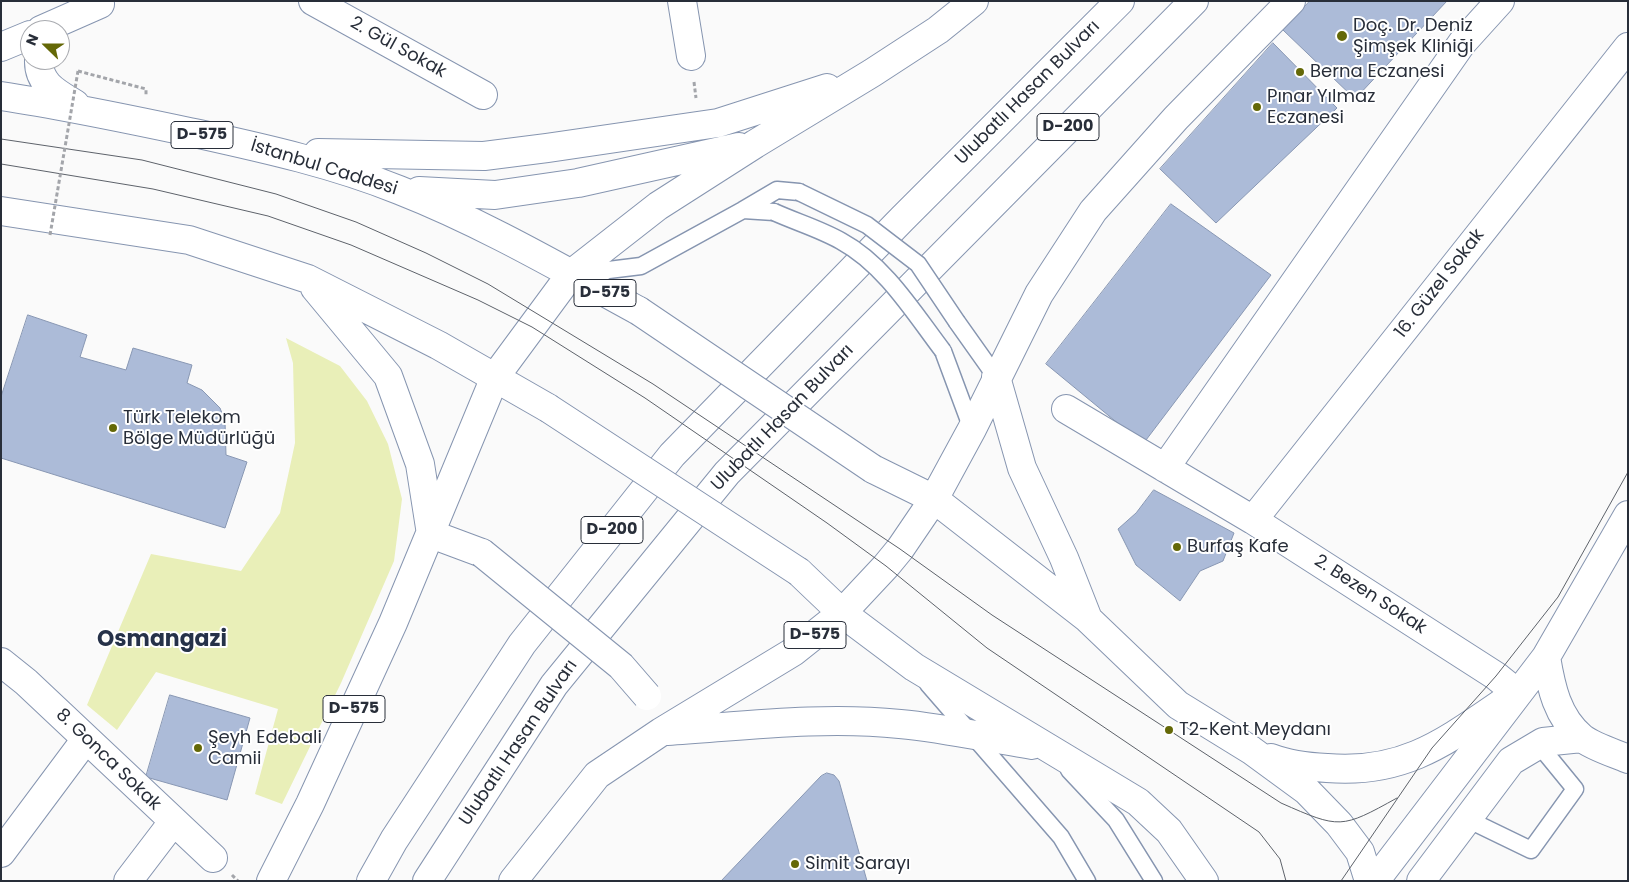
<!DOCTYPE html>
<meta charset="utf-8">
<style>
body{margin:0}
#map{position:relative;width:1629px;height:882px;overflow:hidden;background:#fafafa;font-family:Poppins,sans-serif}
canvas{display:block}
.frame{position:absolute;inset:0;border:2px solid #282e39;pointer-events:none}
.north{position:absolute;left:20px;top:20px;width:50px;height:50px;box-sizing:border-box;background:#fff;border:1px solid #a9abb0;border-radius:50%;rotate:292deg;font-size:14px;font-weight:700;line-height:20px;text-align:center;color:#282e39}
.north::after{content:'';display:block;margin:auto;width:18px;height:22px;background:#646807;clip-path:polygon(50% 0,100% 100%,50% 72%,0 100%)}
</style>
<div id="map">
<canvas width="1629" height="882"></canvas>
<div class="frame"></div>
<div class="north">N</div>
</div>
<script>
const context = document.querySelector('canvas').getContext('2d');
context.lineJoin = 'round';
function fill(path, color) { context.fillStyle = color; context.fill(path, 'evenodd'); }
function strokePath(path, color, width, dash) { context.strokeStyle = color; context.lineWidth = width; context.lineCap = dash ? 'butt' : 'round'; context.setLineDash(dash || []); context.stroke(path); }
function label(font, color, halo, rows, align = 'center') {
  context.font = font + ' Poppins,sans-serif'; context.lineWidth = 4; context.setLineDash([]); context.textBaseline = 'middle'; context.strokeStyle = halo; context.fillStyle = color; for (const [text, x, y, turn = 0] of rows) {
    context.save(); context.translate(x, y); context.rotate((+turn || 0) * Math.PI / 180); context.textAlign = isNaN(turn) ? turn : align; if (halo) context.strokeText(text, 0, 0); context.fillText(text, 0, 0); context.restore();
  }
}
const green = new Path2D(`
 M286,338L340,366L367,401L388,444L402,499L394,561L341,683L282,804L255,794L278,709L156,672L117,730L87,705L151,554L241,571L280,513L295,443L293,363Z`);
const building = new Path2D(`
 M1310,1H1447L1355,99L1283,30Z
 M1273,43L1337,108L1216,223L1160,169Z
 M1171,204L1271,275L1143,444L1046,364Z
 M28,315L87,335L80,357L126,370L133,348L192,365L187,383L202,390L220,408L225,421L226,455L247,462L225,528L1,458V397Z
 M1154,490L1234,533L1223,561L1200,571L1180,601L1136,565L1118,529L1136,513Z
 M170,695L250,718L227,800L146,777Z
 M827,773L834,775L839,781L867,881H721L821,776Z`);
const path = new Path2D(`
 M78,71L146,89V95
 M694,82L696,98
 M232,875L238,881`);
const lane = new Path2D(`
 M743,210L777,190L799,192
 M576,274L641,266L743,210L774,212
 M957,322L996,377
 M943,351L972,429
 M928,684L1061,837L1087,881
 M1069,770L1116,820L1154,881
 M1467,819L1531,850L1575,789L1539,745`);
const street = new Path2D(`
 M313,1L483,95
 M682,1L691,56
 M1066,409L1253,520L1496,676L1517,693
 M1165,468L1462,43L1500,1
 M1253,520L1628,47
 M1,662L26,682L213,858
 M1,853L86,739
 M128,881L173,822`);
const secondary = new Path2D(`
 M1546,657C1551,687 1557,717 1582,738C1594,747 1614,753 1628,759
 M1375,881L1546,657L1628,515
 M1421,881L1511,761L1543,742L1582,738`);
const highway = new Path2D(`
 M41,30L100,4
 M1,47L30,35
 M39,60C38,84 57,93 75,104
 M1,96C68,106 133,120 199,134C267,149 334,164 399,190C483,223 560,268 639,311
 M318,153L484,156L547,148L718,123L827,88
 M419,191L495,195L578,183L739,147
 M1,211L189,240L308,279L438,345L548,408
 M315,288L388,376L420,464L431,534
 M996,377L1022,468L1064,558L1088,619L1178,705L1251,750L1307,791L1339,824L1360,852L1369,881
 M873,469L934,499L1087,618
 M431,534L482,553
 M799,572L842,613L914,667L1138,802L1169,831L1204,881
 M667,731C744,726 823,716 900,724C944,728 988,738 1032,745
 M1271,758C1289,765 1307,767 1327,768C1410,775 1452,736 1517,693
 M271,881L310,804L393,623L495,377L571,274L658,206L755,144L872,73L938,30L974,1
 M371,881L394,840L522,644L672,455L902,219L1120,1
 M427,881L554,685L727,473L1194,1
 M513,881L597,775L661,732L793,652L842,613L886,566L900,549L934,499L972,429L1039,294L1093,211L1176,118L1291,1`);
const tram = new Path2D(`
 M1,139L142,160L276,194L356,222L426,253L488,284L653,384L900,549L992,615L1281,803C1340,829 1341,829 1397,798
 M1,164L153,189L268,216L351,245L478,300L532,327L645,398L827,523L886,566L987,648L1259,832L1280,859L1286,881
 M1341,881L1432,748L1496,676L1558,597L1628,472`);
const pathBridge = new Path2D(`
 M50,235L78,71`);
const laneBridge = new Path2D(`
 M799,192L867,225L918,264L957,322
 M774,212C796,222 820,229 841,241C885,265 914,313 943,351`);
const highwayBridge = new Path2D(`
 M639,311L873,469
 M548,408L799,572
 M482,553L621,666L647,696`);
const markers = [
 [1342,36,6,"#646807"],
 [1300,72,5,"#646807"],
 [1257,107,5,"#646807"],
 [113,428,5,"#646807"],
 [1177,547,5,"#646807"],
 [1169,730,5,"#646807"],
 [198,748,5,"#646807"],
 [795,864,5,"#646807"]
];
const shields = [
 [1068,127,62],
 [202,135,62],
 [605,293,62],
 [612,530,62],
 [815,635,62],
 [354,709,62]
];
const shieldNames = [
 ["D-200",1068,127],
 ["D-575",202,135],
 ["D-575",605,293],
 ["D-200",612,530],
 ["D-575",815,635],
 ["D-575",354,709]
];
const poiNames = [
 ["Doç. Dr. Deniz",1353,26],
 ["Şimşek Kliniği",1353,47],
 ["Berna Eczanesi",1310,72],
 ["Pınar Yılmaz",1267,97],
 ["Eczanesi",1267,118],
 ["Türk Telekom",123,418],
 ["Bölge Müdürlüğü",123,439],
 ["Burfaş Kafe",1187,547],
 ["T2-Kent Meydanı",1179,730],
 ["Şeyh Edebali",208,738],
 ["Camii",208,759],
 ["Simit Sarayı",805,864]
];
const streetNames = [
 ["2. Gül Sokak",398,48,29],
 ["Ulubatlı Hasan Bulvarı",1028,93,-45],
 ["İstanbul Caddesi",324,168,17],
 ["16. Güzel Sokak",1440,284,-52],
 ["Ulubatlı Hasan Bulvarı",783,418,-46],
 ["2. Bezen Sokak",1370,595,33],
 ["Ulubatlı Hasan Bulvarı",519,743,-56],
 ["8. Gonca Sokak",108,760,44]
];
const districtNames = [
 ["Osmangazi",162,640]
];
fill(green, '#e9efb8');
fill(building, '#acbbd8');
strokePath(building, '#8897b3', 1);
strokePath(lane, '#8695b0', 19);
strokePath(street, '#8695b0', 30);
strokePath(secondary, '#8695b0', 30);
strokePath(highway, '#8695b0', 30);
strokePath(path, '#a3a5aa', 3, [4, 2.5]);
strokePath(lane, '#fff', 16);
strokePath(street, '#fff', 28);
strokePath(secondary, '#fff', 28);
strokePath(highway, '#fff', 28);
strokePath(tram, '#5d626a', 1);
strokePath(laneBridge, '#8695b0', 19, []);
strokePath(highwayBridge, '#8695b0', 30, []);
strokePath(pathBridge, '#a3a5aa', 3, [4, 2.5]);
strokePath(laneBridge, '#fff', 16);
strokePath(highwayBridge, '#fff', 28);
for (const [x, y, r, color] of markers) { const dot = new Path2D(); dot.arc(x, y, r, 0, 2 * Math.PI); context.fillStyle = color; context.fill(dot); strokePath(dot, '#fff', 2); }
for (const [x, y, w] of shields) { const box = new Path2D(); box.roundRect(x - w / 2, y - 13.5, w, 27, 4); context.fillStyle = '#fff'; context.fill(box); strokePath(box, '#282e39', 1); }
label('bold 16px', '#282e39', null, shieldNames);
label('18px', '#282e39', '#fff', poiNames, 'left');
label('18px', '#282e39', '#fff', streetNames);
label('bold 22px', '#263249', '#fff', districtNames);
</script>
